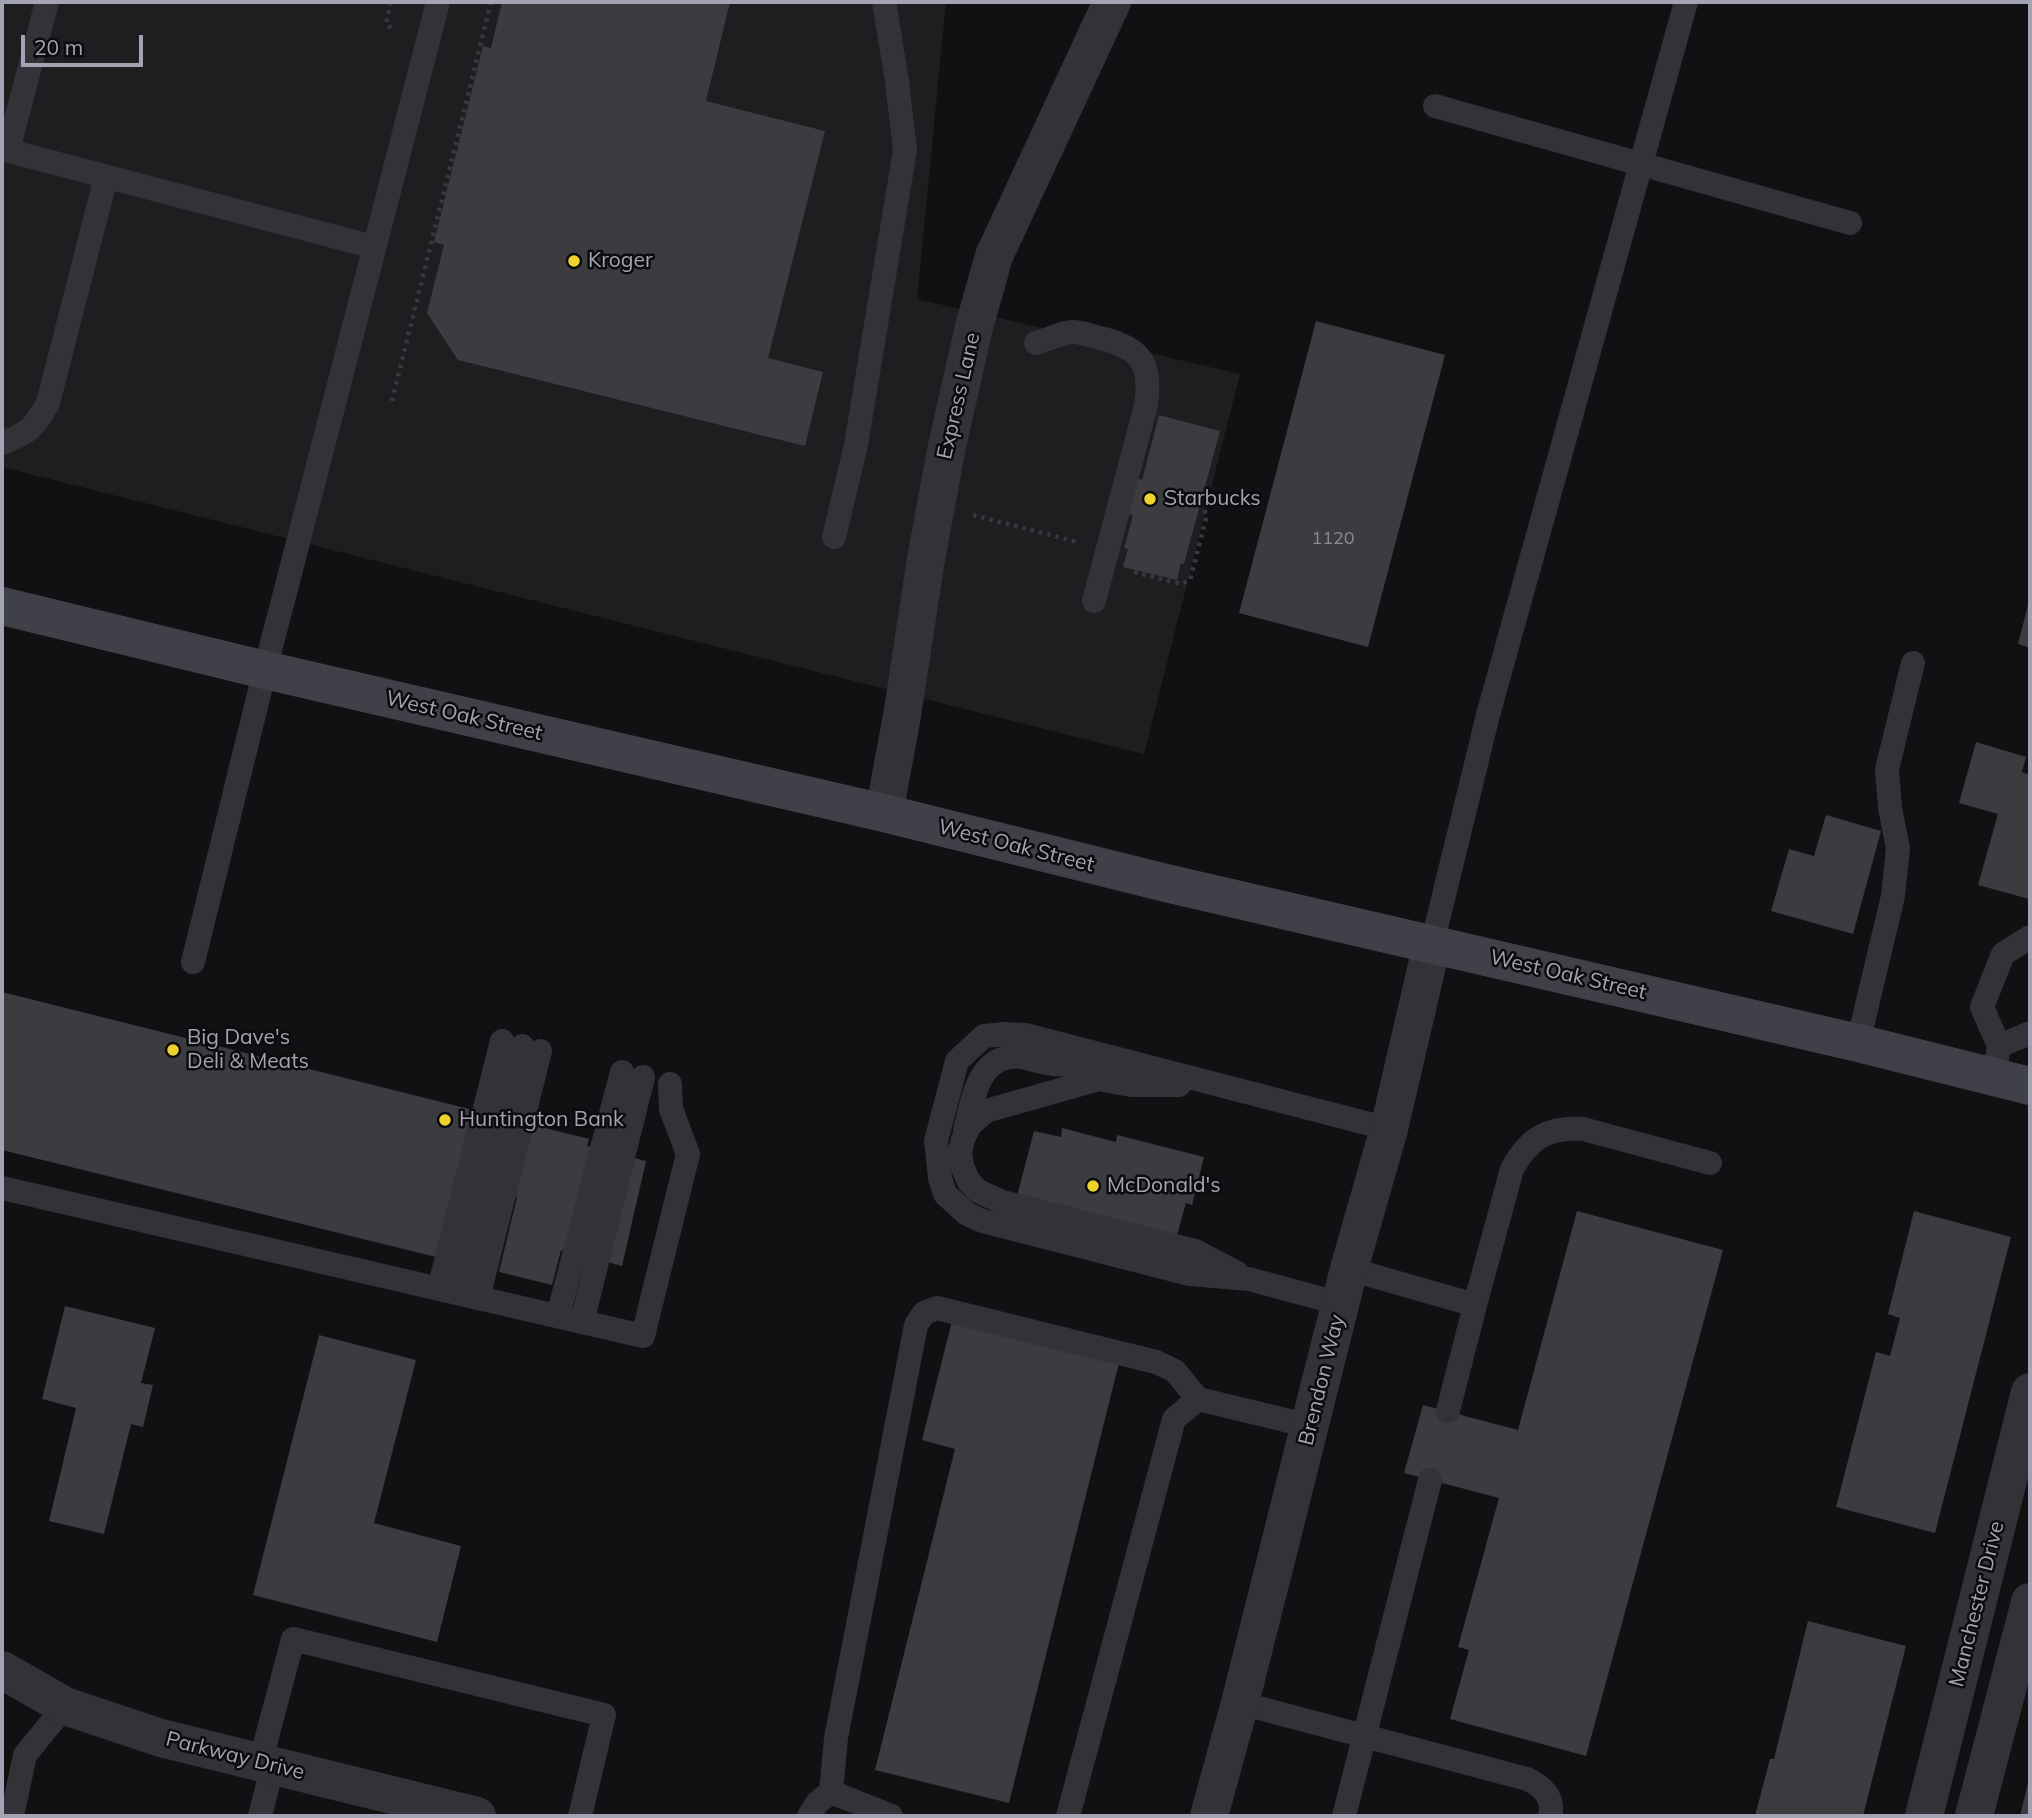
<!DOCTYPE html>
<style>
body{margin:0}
#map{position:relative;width:2032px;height:1818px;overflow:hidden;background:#111113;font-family:Mulish,sans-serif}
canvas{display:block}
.frame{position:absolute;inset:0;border:4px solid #a3a4b3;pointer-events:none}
.scale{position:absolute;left:21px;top:35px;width:122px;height:32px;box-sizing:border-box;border:4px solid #a3a4b3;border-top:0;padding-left:9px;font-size:21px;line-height:24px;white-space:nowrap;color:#a3a4b3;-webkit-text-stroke:5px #0c0c0e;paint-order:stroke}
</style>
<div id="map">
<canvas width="2032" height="1818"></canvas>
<div class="frame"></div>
<div class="scale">20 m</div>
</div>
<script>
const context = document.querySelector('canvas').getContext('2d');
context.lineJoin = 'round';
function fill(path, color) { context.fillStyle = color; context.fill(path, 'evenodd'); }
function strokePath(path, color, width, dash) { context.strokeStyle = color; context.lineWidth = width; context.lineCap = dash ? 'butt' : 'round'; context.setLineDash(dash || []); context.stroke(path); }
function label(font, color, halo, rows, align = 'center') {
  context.font = font + ' Mulish,sans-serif'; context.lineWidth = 5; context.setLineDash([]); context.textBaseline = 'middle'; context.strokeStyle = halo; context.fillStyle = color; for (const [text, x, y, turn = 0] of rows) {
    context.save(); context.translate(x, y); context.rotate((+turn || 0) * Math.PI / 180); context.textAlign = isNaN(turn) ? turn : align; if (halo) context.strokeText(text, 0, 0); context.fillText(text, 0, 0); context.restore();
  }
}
const built = new Path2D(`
 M2,2H946L917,299L1240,374L1144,754L2,467Z`);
const building = new Path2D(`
 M502,2H730L706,101L825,131L768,358L823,372L805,446L458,360L427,313L444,245L434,242L483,46L491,48Z
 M1316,321L1445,355L1368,647L1239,613Z
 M1159,415L1220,431L1184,564L1181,563L1177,580L1123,567L1128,549L1124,548L1133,515L1127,513L1137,478L1142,480Z
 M2029,601H2030V648L2018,644Z
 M1976,742L2026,757L2022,772L2030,775L2029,899L1978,885L1998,814L1959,803Z
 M1826,815L1881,831L1853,934L1771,911L1789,849L1814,856Z
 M2,992L589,1139L587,1146L646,1161L622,1266L561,1250L552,1285L499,1272L517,1197L455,1180L436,1257L2,1150Z
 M1062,1128L1116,1142L1117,1135L1204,1157L1192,1205L1186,1203L1177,1235L1017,1196L1034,1131L1061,1137Z
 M1577,1211L1723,1250L1586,1756L1450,1719L1469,1650L1458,1647L1499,1498L1404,1473L1423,1405L1518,1430Z
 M1914,1211L2011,1237L1935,1533L1836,1507L1876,1352L1890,1356L1900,1318L1888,1314Z
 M65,1306L155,1328L141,1383L153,1385L143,1427L131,1424L104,1534L49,1521L76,1408L42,1399Z
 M952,1321L1119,1363L1009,1803L875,1770L955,1449L922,1440Z
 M319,1335L416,1360L374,1523L461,1546L437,1642L253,1595Z
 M1808,1621L1906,1646L1863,1816H1755L1770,1759H1774Z
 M2029,1779L2030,1816H2020Z`);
const path = new Path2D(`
 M391,2L386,24L394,30
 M392,401L491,2
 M973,515L1077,542
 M1134,572L1181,584L1190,580L1207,515L1202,506`);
const service = new Path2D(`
 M1435,106L1850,223
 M2,149L374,247
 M8,150L47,2
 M1036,343C1047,340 1062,332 1073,332C1082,332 1091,336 1100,338C1144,348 1153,367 1145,409L1094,601
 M2,443C29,433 34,428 48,403L106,177
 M834,537L856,445L905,150L897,81L884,2
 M1432,944L1488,715L1686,2
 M193,962L265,670L438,2
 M1858,1043L1893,896L1898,848L1890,808L1887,769L1913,663
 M1999,1046L2030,1033
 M1994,1077L1999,1046L1982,1007L2003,954L2030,937
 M1179,1085H1131L1099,1079L986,1111L970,1125L963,1139L960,1152L962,1166L969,1182L978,1191L1002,1202L1195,1251L1237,1273
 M965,1130C973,1099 978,1053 1021,1057C1032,1059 1042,1063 1053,1064C1068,1066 1085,1062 1101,1062
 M2,1188L643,1336L688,1154L671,1109L670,1084
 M1349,1269L1475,1305L1448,1411
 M439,1289L502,1041
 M461,1293L522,1046
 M478,1298L540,1051
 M1341,1304L1249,1279L1190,1274L983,1221L967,1214L945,1194L940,1178L936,1141L957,1061L984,1036L1005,1034L1026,1035L1389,1129
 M1475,1305L1512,1169C1529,1138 1547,1127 1583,1129L1710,1163
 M558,1316L622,1072
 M582,1322L643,1077
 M1240,1703L1527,1779C1542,1786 1555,1798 1550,1816
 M260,1763L293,1639L604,1715L580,1816
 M831,1792L836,1738L916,1325L924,1313L937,1308L1156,1362L1175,1371L1198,1399
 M12,1816L25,1755L65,1706
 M260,1816L273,1765
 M809,1816L817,1803L831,1792L891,1816
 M1068,1816L1174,1419L1198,1399L1310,1426
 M1344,1816L1430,1480`);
const minor = new Path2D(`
 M884,813L902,716L926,559L947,446L974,327L994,256L1112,2
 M2,1670L65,1706L161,1738L477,1816
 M1209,1816L1240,1703L1349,1269L1389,1129L1432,944
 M1924,1816L2030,1392
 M1974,1816L2030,1602`);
const secondary = new Path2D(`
 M2,606L265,670L884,813L1166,883L1858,1043L2030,1086`);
const markers = [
 [574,261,7,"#efd32c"],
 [1150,499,7,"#efd32c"],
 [173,1050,7,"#efd32c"],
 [445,1120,7,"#efd32c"],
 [1093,1186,7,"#efd32c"]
];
const numberNames = [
 ["1120",1333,539]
];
const poiNames = [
 ["Kroger",588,261],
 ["Starbucks",1164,499],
 ["Big Dave's",187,1038],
 ["Deli & Meats",187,1062],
 ["Huntington Bank",459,1120],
 ["McDonald's",1107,1186]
];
const streetNames = [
 ["Express Lane",959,396,-77],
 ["West Oak Street",464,716,13],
 ["West Oak Street",1016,846,14],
 ["West Oak Street",1568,975,13],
 ["Brendon Way",1322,1380,-76],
 ["Manchester Drive",1977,1604,-76],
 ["Parkway Drive",235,1756,14]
];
fill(built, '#1e1d20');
fill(building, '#3c3b40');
strokePath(path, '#38393f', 4.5, [3.5, 5]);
strokePath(service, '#323238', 24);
strokePath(minor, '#323238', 38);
strokePath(secondary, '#404148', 38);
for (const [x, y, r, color] of markers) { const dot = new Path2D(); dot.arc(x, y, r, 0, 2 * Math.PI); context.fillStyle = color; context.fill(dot); strokePath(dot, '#0c0c0e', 2.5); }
label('18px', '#898a96', null, numberNames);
label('21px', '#a3a4b3', '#0c0c0e', poiNames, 'left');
label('21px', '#a3a4b3', '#0c0c0e', streetNames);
</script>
